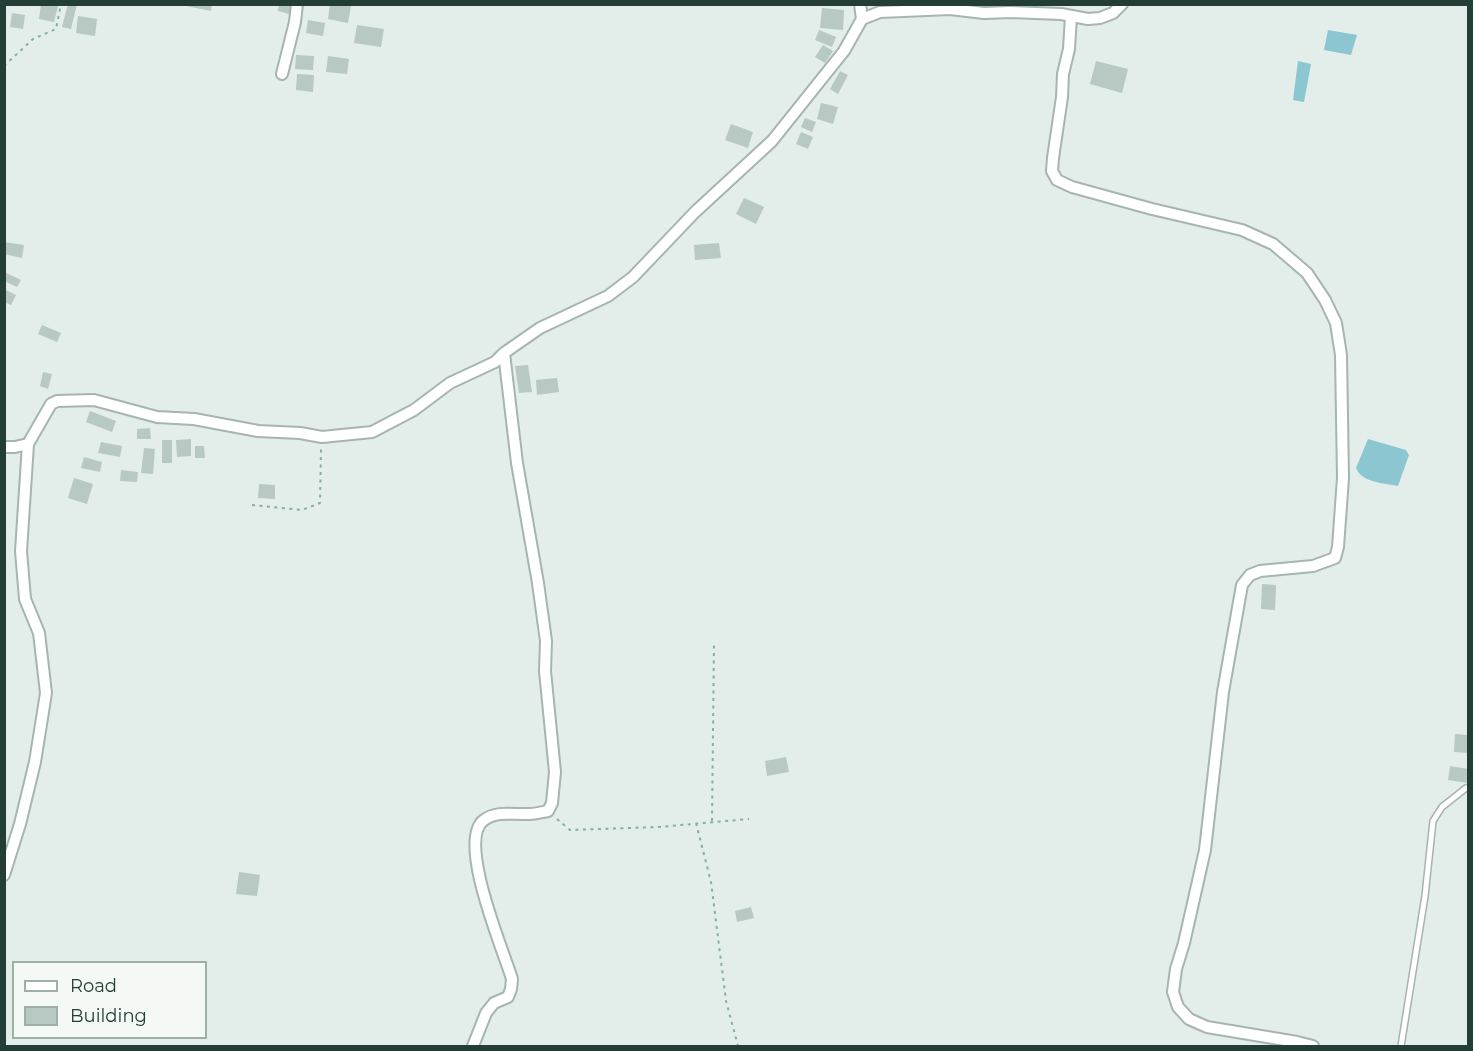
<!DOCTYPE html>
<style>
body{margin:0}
#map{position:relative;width:1473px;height:1051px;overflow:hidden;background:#e3ede9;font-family:Montserrat,sans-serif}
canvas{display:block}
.frame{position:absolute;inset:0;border:6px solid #233e37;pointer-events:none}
.legend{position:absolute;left:12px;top:961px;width:195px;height:78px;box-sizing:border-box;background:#f4f9f6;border:2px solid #a0aeaa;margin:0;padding:8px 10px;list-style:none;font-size:18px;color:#233e37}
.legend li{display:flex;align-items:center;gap:12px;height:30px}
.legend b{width:30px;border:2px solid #a0aeaa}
</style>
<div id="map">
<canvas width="1473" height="1051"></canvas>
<div class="frame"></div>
<ul class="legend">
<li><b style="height:8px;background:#fff"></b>Road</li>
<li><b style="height:16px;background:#b8c8c2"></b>Building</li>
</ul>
</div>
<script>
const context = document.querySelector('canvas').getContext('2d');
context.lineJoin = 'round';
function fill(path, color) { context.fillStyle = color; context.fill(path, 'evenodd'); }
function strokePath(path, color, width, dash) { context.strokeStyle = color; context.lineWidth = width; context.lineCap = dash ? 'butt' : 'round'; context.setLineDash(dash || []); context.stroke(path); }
const water = new Path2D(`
 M1328,30L1357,35L1351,55L1324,50Z
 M1298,61L1311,64L1304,102L1293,100Z
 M1368,439L1406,450L1409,455L1398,486C1384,483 1362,483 1356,468Z`);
const building = new Path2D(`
 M41,4L58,6L54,22L39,19Z
 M68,4H77L71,29L62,27Z
 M176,4H212L211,11Z
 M279,4H295L293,15L278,11Z
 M330,4L351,6L348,23L328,19Z
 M822,8L844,10L843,30L820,28Z
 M12,13L25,15L23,29L10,27Z
 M78,16L97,19L95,36L76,33Z
 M308,20L325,23L323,36L306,33Z
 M357,25L384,29L381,47L354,43Z
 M819,30L836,37L832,47L815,40Z
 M823,45L833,51L825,63L815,57Z
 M296,55L314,56L313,70L295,69Z
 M328,56L349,59L347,74L326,72Z
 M1096,61L1128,69L1122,93L1090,84Z
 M840,71L848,75L838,94L830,89Z
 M297,74L314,75L313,92L296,90Z
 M821,103L838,107L833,124L817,119Z
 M805,118L816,122L812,132L801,127Z
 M731,124L753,132L748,148L725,140Z
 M801,132L813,137L808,149L796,144Z
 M744,198L764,207L756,224L736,214Z
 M4,242L24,245L22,258L4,254Z
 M719,243L721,258L695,260L694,245Z
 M4,272L21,280L17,287L4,281Z
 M4,289L16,295L11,305L4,302Z
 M42,325L61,333L57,342L38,334Z
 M528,365L532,392L519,393L515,366Z
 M43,372L52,374L48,389L40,386Z
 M557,378L559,392L537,395L536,380Z
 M90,411L116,421L112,432L86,422Z
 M150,428L151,439H137V429Z
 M191,439V456L177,457L176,440Z
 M162,440H172V463H162Z
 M101,442L122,446L120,457L98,453Z
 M195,446H204L205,458H195Z
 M144,448L155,449L153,474L141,473Z
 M84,457L102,462L100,472L81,468Z
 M121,470L138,472L137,482L120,481Z
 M74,478L93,484L87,504L68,498Z
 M259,484L275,485V499L258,498Z
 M1262,584L1276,585L1275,610L1261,609Z
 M1455,734L1468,735V753L1454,752Z
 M786,757L789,772L767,776L765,761Z
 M1450,766L1468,769V783L1448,780Z
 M239,872L260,875L257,896L236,894Z
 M751,907L754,918L737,922L735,911Z`);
const path = new Path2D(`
 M4,66L33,39L56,29L61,4
 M252,505L302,510L320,503L321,449
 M557,819L570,830L659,827L749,819
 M712,821L714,643
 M696,823L711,882L726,1001L738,1046`);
const service = new Path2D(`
 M1401,1046L1425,896L1433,821L1442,807L1466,788`);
const minor = new Path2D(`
 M1071,16L1069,49L1063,74L1062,97L1053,158L1052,171L1057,180L1072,187L1152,209L1242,230L1273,244L1307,273L1325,300L1336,323L1341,355L1343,478L1338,547L1335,558L1313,566L1260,571L1250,575L1242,585L1223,692L1205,850L1184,943L1176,969L1173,992L1178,1007L1189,1019L1207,1027L1297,1042L1313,1046
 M862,19L880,12L950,9L984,13L1010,12L1061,14L1088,19L1100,18L1113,13L1122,4
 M282,74L295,22L297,4
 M28,444L51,404L57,401L94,400L157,417L194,419L258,431L300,433L322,437L372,432L414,410L450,383L495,362L504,353
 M4,447H15L28,444L21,551L25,599L39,633L46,693L35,762L20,824L4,875
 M473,1046L486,1013L494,1003L508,997L511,989L512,979C504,952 456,840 484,820C498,810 514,815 530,814C536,814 542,812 548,811L552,803L555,772L545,671L546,641L538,583L517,463L504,353L540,328L608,296L633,277L695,212L772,141L844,51L862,19L860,4`);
fill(water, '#8cc6d1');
fill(building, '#b8c8c2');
strokePath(service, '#a6b5b0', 8);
strokePath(minor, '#a6b5b0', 14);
strokePath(path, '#84b0a2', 2, [3, 4.5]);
strokePath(service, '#fff', 5);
strokePath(minor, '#fff', 10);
</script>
